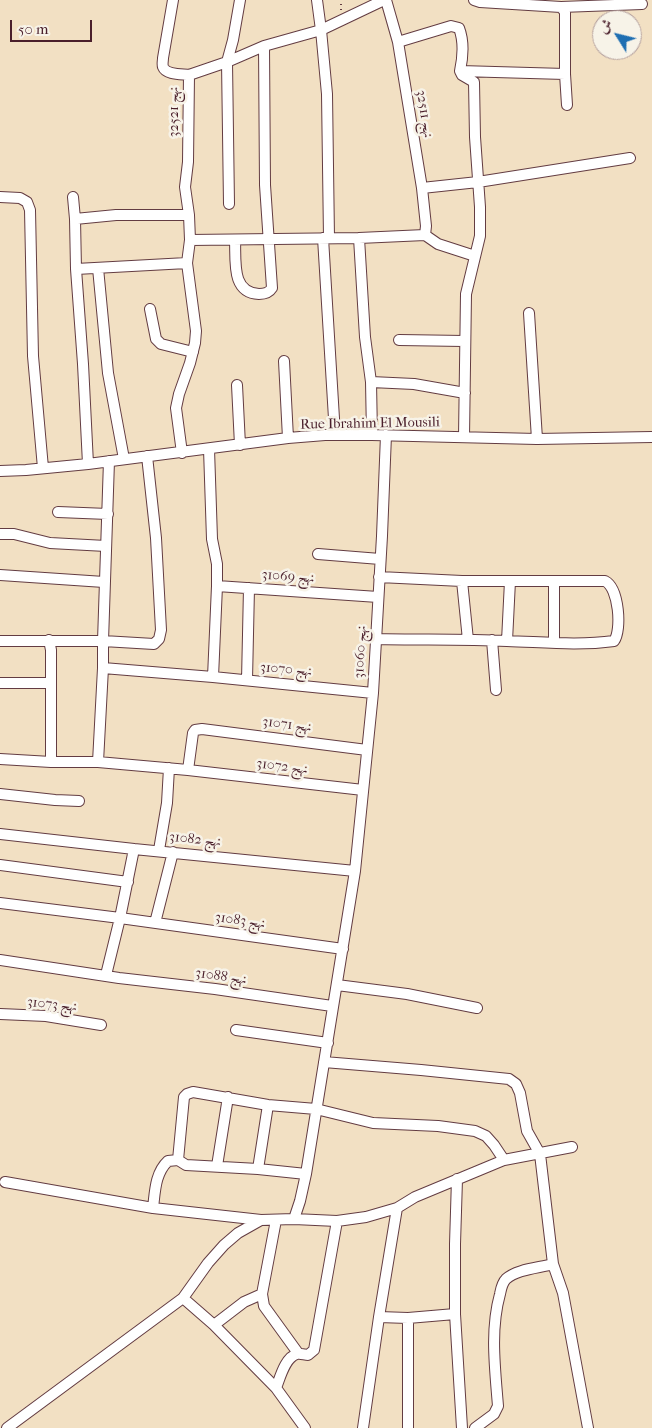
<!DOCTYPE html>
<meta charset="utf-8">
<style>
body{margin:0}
#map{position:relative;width:652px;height:1428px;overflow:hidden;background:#f2e0c3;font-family:"IM FELL French Canon",Amiri,serif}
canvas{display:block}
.north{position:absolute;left:592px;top:10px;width:50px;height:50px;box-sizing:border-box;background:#f7f3e8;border:1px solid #b29e9c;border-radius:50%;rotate:306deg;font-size:14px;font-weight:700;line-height:20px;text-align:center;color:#4a1f2b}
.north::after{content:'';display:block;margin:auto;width:18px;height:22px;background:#1f6fb2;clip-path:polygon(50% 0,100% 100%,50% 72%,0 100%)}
.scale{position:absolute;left:10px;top:20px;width:82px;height:22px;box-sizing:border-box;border:2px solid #4a1f2b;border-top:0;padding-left:6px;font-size:15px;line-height:18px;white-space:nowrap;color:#4a1f2b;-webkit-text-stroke:4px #f7f3e8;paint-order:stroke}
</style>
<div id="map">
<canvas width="652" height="1428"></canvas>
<div class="north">ش</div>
<div class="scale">50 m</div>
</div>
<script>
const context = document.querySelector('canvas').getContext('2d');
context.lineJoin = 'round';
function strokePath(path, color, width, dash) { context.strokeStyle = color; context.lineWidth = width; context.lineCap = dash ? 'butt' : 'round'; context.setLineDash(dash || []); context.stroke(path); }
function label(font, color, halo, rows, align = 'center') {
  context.font = font + ' "IM FELL French Canon",Amiri,serif'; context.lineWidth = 5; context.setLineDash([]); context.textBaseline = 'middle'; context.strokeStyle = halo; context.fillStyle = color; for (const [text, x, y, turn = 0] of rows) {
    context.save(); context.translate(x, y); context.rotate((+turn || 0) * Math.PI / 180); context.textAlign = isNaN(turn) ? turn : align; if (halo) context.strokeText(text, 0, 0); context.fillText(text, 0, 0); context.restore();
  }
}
const path = new Path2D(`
 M341,10V0`);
const minor = new Path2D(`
 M173,0L163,58C163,61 162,64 163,67C166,75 182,74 189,75L188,162L185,187L189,215
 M317,0L321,30L384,0
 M386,0L398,42L422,188L426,226L425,235
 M474,0L480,2L561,7L565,12V74L567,105
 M561,7L642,4
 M398,42L451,26L459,28C464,41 463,57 460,71
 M460,71L462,75L474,82L475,137L480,207V236L466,294L464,437
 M460,71L565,74
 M189,75L227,62L264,46L321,30L327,94L329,238
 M422,188L478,182L630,158
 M0,197L20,198L27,202L30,210L33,356L43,468
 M73,197L75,219L76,269L83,364L88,464
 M229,204L227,62L233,40L240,0
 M75,219L116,215H189L190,240L187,263L196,331L195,343L190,363L179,394L176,408L182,453
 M323,238L335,435
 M359,238L365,337L371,382L372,435
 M190,240L359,238L425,235L438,244L475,256
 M235,240C236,261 231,293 259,294C265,294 269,293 272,288L265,185L264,46
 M98,268L108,373L124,459
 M76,269L187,263
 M150,309L156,339L161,344L193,352
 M529,313L537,439
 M399,340L464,341
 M284,361L288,438
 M371,382L414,384L465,393
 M237,385L240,445
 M209,449L212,539L217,564V586L213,677L373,693
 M109,461L103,641L154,644L159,639L161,630L156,538L147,456
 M0,471L26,470L88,464L288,438L325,435H372L537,439L652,437
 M58,512L108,514
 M0,534H14L50,543L106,546
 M318,554L380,559
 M0,575L104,582
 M462,581L468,640
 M554,582V643
 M217,586L378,597
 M376,639C420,640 463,639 507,641C542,642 578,646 614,641C622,630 619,588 605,581H462L379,577
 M492,640L496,690
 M0,641H103V668L213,677
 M507,641L510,581
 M103,668L98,762L188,770L193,733L195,730L202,729L367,750
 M247,680L249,588
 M0,683H50
 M0,759L51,762V650L49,640
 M51,762H98
 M188,770L363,790
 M0,794L55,800L79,801
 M0,834L134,849
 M159,850L167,803L169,768
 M0,865L128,882
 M0,903L120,918L106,975
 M155,923L173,852
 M343,949L120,918L134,849L355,871
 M0,960L119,978L215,989L332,1006
 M337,985L407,994L477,1008
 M0,1014L46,1016L101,1025
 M236,1030L328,1043
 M324,1062L421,1070L509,1079L516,1084L520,1093L527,1131L540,1154L553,1264C539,1268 517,1269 506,1279C502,1283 501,1289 500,1294C490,1330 495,1368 498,1406L494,1414L475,1428
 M178,1160L184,1097L187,1094L193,1092L268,1105L316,1109L373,1123L438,1126L475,1131L486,1136L494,1145L504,1160
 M217,1166L228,1097
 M258,1169L268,1105
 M5,1182L153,1208L261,1220L294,1219L337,1221L366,1217L397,1208L415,1197L504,1160L572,1147
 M153,1208C155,1192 155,1173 168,1161L178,1160L186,1165L258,1169L306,1174
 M294,1219L300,1201L306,1174L355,871L373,693L382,536L386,435
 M553,1264L563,1293L588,1428
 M262,1294L264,1306L298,1353
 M183,1298L214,1325L276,1388L305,1428
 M455,1314L462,1428
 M379,1317L408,1318L455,1314V1244L457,1179
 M214,1325L244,1302L262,1294L276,1220
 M276,1388C280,1378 285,1357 297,1354C300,1353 305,1355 308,1355L314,1350L337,1221
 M7,1428L183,1298L208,1263L224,1245L238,1233L261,1220
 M363,1428L379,1317L397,1208
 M408,1428V1318`);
const streetNames = [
 ["نهج 32521",175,112,-90],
 ["نهج 32511",424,114,81],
 ["Rue Ibrahim El Mousili",370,424,-1],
 ["نهج 31069",288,577,4],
 ["نهج 31060",361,652,-87],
 ["نهج 31070",286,670,5],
 ["نهج 31071",287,725,7],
 ["نهج 31072",282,767,7],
 ["نهج 31082",195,840,6],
 ["نهج 31083",240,921,8],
 ["نهج 31088",221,977,8],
 ["نهج 31073",52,1005,6]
];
strokePath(minor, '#633c42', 12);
strokePath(path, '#633c42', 2, [1, 4]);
strokePath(minor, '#fff', 10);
label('14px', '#4a1f2b', '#f7f3e8', streetNames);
</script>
